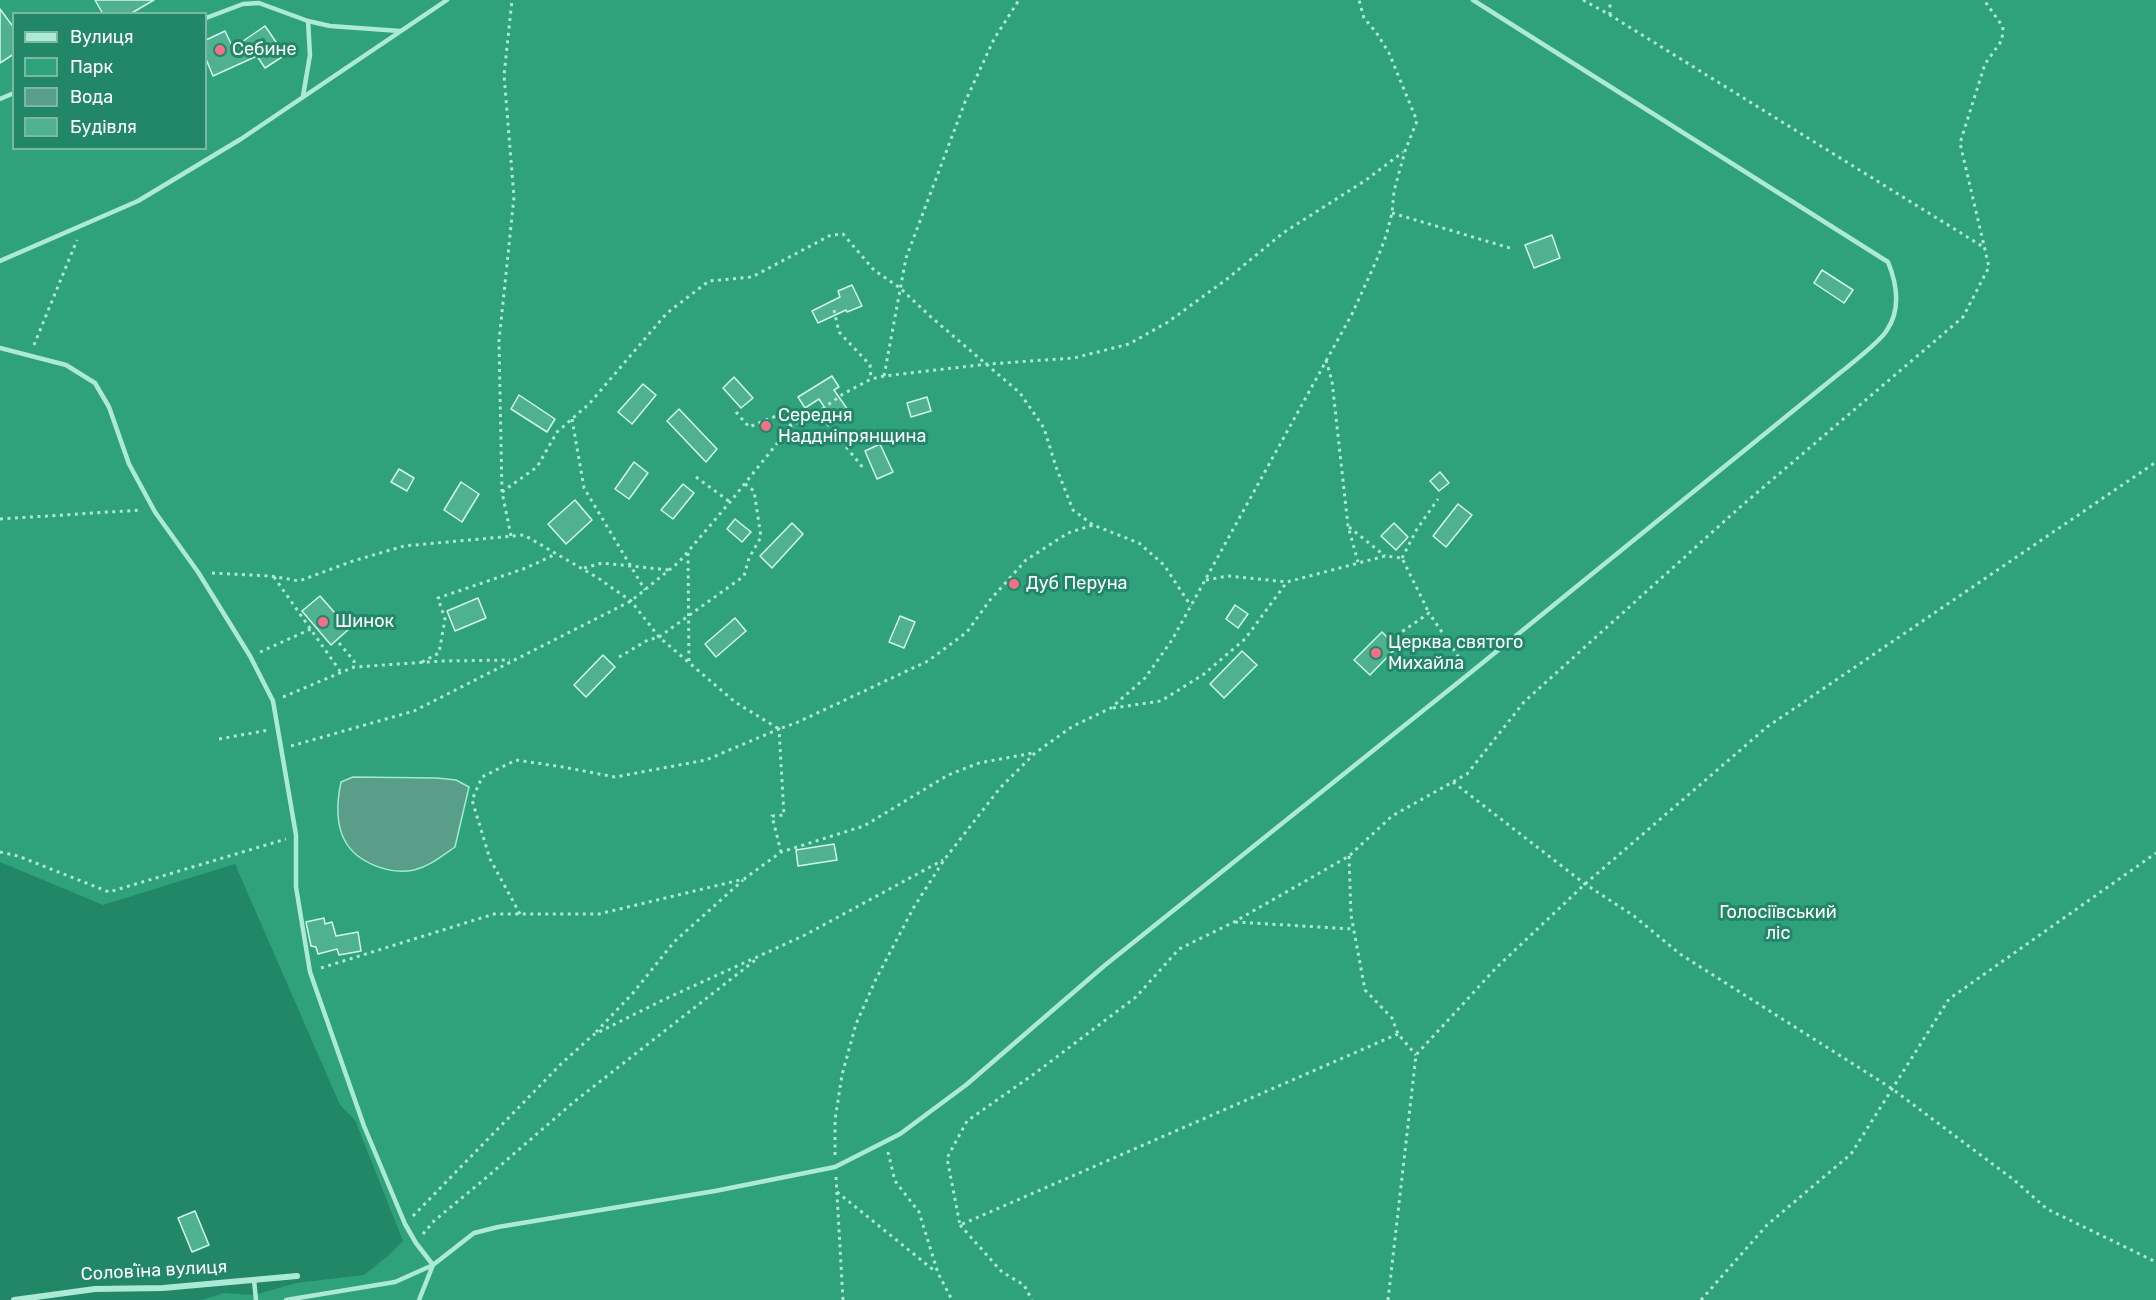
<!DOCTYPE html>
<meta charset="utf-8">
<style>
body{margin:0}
#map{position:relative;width:2156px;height:1300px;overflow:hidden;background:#228767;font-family:Rubik,sans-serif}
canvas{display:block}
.legend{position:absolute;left:12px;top:12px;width:195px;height:138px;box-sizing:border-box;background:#228767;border:2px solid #7ab7a4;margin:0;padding:8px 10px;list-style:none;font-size:18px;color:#fff}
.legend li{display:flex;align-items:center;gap:12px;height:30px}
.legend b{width:30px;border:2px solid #7ab7a4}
</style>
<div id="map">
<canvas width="2156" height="1300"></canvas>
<ul class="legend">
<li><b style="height:8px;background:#adead5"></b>Вулиця</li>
<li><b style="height:16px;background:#2fa17b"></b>Парк</li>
<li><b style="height:16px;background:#589e88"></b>Вода</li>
<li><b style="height:16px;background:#4fb190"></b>Будівля</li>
</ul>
</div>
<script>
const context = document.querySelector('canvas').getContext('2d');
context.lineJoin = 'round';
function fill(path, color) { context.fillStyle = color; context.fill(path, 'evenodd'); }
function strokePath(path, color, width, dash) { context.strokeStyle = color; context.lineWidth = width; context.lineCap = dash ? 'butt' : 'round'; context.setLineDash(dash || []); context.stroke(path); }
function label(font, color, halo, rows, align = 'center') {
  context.font = font + ' Rubik,sans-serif'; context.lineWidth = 6; context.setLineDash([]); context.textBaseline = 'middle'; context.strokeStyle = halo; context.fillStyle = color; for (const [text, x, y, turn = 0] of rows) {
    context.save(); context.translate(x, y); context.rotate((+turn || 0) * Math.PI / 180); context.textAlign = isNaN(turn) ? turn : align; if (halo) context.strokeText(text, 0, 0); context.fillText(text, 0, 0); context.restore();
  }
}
const green = new Path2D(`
 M0,0H2156V1300H202L224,1293L255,1295L296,1283L364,1275L389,1255L403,1241L355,1120L340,1105L235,864L103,905L0,862ZM14,14H206V148H14Z`);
const water = new Path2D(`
 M353,777L437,778L456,780L469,787L455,847C442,856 430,866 414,870C390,875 357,863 345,841C335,823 337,801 341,782Z`);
const building = new Path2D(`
 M95,0H154L130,14H103Z
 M0,9L14,28V54L0,63Z
 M265,26L285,55L265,68L257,56L213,76L206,59V40L225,31L233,48Z
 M1552,235L1560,258L1534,268L1525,245Z
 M1822,270L1853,290L1844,303L1814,283Z
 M852,285L862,306L847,312L846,310L818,323L812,311L840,297L838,291Z
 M832,376L839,387L834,390L850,413L835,423L819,399L805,408L798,397Z
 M734,377L753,398L741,408L723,388Z
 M643,384L656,395L632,424L618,412Z
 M519,395L555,419L547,432L511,409Z
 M927,397L931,411L911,417L907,403Z
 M679,409L717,449L706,462L667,421Z
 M880,444L893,472L877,479L865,451Z
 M634,462L648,473L629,499L615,489Z
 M399,469L414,478L407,491L391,482Z
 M1440,472L1449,483L1439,491L1430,481Z
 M461,482L479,494L462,522L444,510Z
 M683,484L694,493L673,519L661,510Z
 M575,500L592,520L566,544L548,524Z
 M1458,504L1472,515L1446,547L1433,536Z
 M735,519L751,532L742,542L727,529Z
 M792,523L803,534L772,568L760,556Z
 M1394,523L1408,537L1396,550L1381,536Z
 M320,596L349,629L331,645L302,611Z
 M478,598L486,618L455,631L447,611Z
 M1235,605L1248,614L1238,628L1226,619Z
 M900,616L915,622L904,648L889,642Z
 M735,618L746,631L716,657L705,644Z
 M1382,632L1397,647L1370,675L1354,660Z
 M1242,651L1257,665L1224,698L1210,684Z
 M603,655L615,667L586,697L574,685Z
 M834,844L837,860L798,866L796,850Z
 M324,918L325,924L332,922L336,936L358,932L361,951L339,955L337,949L318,954L316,947L311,946L306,922Z
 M195,1211L209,1245L192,1252L178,1218Z`);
const path = new Path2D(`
 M1583,0L1610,15L1985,248
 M1610,15V0
 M1392,213L1510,248
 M834,310L839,332L870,365L871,379
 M34,345L77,240
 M1326,360L1332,381L1348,526L1358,562
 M884,376L906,258L965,102L994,39L1019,0
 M736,412L749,427L781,414L791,426
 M818,412L864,469
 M572,419L584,488L645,590
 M696,477L730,502
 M502,492L499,341L514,197L504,75L512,0
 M0,519L141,510
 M1349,527L1385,556
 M511,536L502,492L537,467L557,432L589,404L667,313L709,281L752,277L831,235L843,234L874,270L900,288L931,317L1020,393L1044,428L1056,467L1073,510L1093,525L1139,543L1164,565L1191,606
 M688,553L689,663
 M1402,558L1417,529L1438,499
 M584,568L602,563L669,570
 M212,573L271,576L299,581L353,561L404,546L524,535L598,578L631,601L659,637L735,702L779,729L796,723L928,661L967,632L990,600L1026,560L1068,533L1093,525
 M274,577L340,671
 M1206,580L1228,576L1287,582L1385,556L1402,558L1429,613
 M1390,640L1429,613L1464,665
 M339,643L354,661V666
 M260,652L311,629
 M619,657L648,640L659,637L744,576L749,558L761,537L754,491L744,483
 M422,662L439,653L445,619L438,598L526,568L556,554
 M283,697L354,667L443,661L510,660
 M1113,708L1161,701L1204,674L1245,639L1287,582
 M219,739L269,730
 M291,746L414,711L631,601L679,562L730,502L791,426L818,412L843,394L871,379L884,376L988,364L1074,358L1129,344L1168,322L1227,279L1283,233L1366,180L1403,152
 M1453,782L1585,884L1634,916L1680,954L1891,1088L2014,1180L2047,1209L2156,1262
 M0,852L18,856L109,892L286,839
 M1349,856L1351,915L1365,990L1392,1018L1398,1034L1416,1055
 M520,914L490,859L472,800L482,777L516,760L563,767L615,777L706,760L779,729L784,815L772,816L781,852
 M1235,922L1353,929
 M321,968L494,914H599L744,879L781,852L864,826L948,775L979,763L1033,753
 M596,1032L633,993L674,942L743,880
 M1398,1034L960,1225L947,1158L967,1121L1034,1074L1136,997L1179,949L1234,922L1349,856L1392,816L1467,774L1524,702L1739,508L1963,317L1989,267L1960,143L1985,64L2002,40L2003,27L1984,0
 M888,1152L895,1181L919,1212L938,1273L952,1300
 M835,1155V1120L842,1075L856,1024L876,979L914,907L944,860L1000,788L1035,753L1073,726L1111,708L1145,678L1172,640L1352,314L1378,257L1386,236L1392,213L1394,191L1405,151L1417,121L1389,53L1376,32L1364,18L1359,0
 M836,1177L843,1300
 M837,1192L936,1272
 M413,1216L561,1064L593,1035L665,999L805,935L943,860
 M960,1225L1002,1272L1024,1285L1032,1300
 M423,1234L434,1221L487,1177L575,1101L758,958
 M1388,1300L1416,1055L1496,968L1585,884L1767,727L2156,462
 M1701,1300L1767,1225L1851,1154L1949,999L2156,853`);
const service = new Path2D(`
 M206,18L243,4L259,3L308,21L330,26L400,31
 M303,96L310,55L308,21
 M0,99L14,93
 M0,261L138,201L241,139L447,0
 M0,348L66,365L95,383L109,407L129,464L155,512L198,572L250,656L273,701L296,835V887L310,972L364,1126L405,1224L416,1243L433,1265L395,1282L286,1300
 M254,1280L256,1300
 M419,1300L433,1265L474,1233L498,1227L715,1191L835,1167L900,1134L966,1085L1104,966L1470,673L1841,372C1852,363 1881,341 1887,330C1901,309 1897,284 1888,262L1473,0`);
const minor = new Path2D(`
 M14,1300L95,1289L163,1288L297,1276`);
const markers = [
 [220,50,6,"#f56f87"],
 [766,426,6,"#f56f87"],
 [1014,584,6,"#f56f87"],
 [323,622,6,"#f56f87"],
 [1376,653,6,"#f56f87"]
];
const poiNames = [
 ["Себине",232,50],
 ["Середня",778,416],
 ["Наддніпрянщина",778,437],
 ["Дуб Перуна",1026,584],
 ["Шинок",335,622],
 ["Церква святого",1388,643],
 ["Михайла",1388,664]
];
const parkNames = [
 ["Голосіївський",1778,913],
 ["ліс",1778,934]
];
const streetNames = [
 ["Соловʼїна вулиця",154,1271,-3]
];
fill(green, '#2fa17b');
fill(water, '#589e88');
strokePath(water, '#a1ebd1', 1.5);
fill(building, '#4fb190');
strokePath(building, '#d1f7ea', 1.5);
strokePath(path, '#adead5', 3, [3, 4.5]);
strokePath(service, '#adead5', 4.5);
strokePath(minor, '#adead5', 6);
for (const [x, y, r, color] of markers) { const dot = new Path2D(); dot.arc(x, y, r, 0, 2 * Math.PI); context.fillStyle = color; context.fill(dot); strokePath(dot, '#228767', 2); }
label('18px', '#fff', '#228767', poiNames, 'left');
label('18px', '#fff', '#228767', parkNames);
label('18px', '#fff', '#228767', streetNames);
</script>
